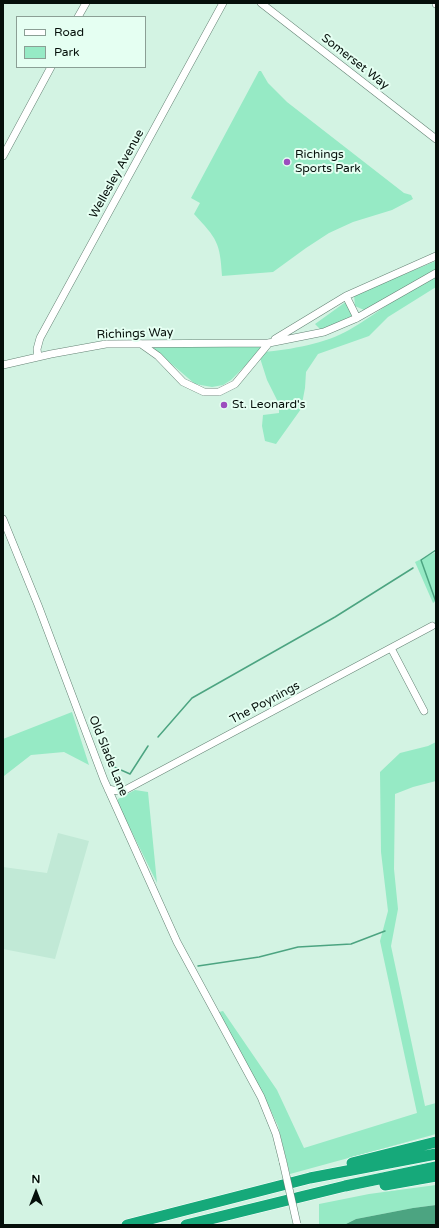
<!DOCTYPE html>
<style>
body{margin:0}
#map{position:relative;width:439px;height:1228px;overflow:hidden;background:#d3f3e3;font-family:"Varela Round",sans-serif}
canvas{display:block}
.frame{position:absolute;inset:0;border:4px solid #050f0a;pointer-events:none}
.legend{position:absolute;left:16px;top:16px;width:130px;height:52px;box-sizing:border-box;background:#e5fff2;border:1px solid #8b9f95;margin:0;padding:5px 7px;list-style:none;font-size:12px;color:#050f0a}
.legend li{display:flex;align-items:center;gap:8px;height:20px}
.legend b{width:20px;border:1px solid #8b9f95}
.north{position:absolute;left:16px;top:1172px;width:40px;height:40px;-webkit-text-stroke:3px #e5fff2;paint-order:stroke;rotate:0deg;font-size:11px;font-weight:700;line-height:16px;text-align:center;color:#050f0a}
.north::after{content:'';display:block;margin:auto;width:14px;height:18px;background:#050f0a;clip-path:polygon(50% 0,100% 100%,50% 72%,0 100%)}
</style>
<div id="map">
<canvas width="439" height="1228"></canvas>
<div class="frame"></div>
<ul class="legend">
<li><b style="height:5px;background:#fff"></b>Road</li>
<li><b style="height:11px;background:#96eac5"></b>Park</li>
</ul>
<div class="north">N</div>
</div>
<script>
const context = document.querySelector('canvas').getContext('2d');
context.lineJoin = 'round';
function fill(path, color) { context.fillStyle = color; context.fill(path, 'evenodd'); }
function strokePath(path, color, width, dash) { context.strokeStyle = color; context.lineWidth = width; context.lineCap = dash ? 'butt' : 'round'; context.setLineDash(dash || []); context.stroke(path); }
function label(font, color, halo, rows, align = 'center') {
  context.font = font + ' "Varela Round",sans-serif'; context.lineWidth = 4; context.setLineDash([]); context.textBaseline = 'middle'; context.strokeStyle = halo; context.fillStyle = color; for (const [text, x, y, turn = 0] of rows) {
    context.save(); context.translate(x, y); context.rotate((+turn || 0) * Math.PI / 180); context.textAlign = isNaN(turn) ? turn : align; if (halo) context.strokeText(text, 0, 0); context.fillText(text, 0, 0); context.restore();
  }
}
const built = new Path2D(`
 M58,833L89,841L55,959L3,949V867L47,873Z`);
const green = new Path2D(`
 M259,71H261L268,83L287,102L404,193L411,195L413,199L392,210L353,222L329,233L306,248L273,272L222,276C220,242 217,239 194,214L200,203L191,198Z
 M436,261V271L364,310L355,306L354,295Z
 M436,277V287L388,317L369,336L318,354L306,372L305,388L301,409L276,444L265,441L262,426L263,415L279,413V404L267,380L260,358L264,352C289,350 327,343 349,330C378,313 405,290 436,277Z
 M347,301L354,315L321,330L315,324Z
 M157,347H261L263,348L231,380L223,385L212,387L195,384L154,349V347Z
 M436,552V601L433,603L415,562Z
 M72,712L89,765L64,752L31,755L4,776L3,831V739Z
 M436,742V781L413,787L395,794L394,869L398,909L391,946L425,1106L436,1103V1134L290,1174L278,1126L263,1094L219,1012L223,1011L277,1090L304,1148L417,1113L380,941L388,911L381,852L380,772L400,753L428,746Z
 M135,790L148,792L157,883L118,804V799Z
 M436,1185V1205L413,1208L356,1219L344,1225H319V1204L369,1194Z`);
const water = new Path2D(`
 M436,1205V1225H344L356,1219L413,1208Z`);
const stream = new Path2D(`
 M436,550L421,560L436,602
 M158,737L192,698L335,617L413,568
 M112,766L130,774L148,746
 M198,966L259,957L298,947L351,944L385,931`);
const minor = new Path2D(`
 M261,3L436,139
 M436,3V4
 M78,17L86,3
 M3,156L51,67
 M346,296L357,318
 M275,339L346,296L436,256
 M141,344L158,356L183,382L204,392H219L235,384L269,343
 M38,357L37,349L40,338L223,3
 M3,365L51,354L106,344L269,343L324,332L357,318L436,273
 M3,519L38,605L104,780L177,942L261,1097L276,1134L283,1162
 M391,648L424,711
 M108,789L118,791L125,790L432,626`);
const highway = new Path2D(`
 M352,1163L436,1142
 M385,1185L436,1176
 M127,1225L310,1178L436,1154
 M186,1225L345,1186L436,1167`);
const minorBridge = new Path2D(`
 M283,1162L297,1224`);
const markers = [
 [287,162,4,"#9c4dbe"],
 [224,405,4,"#9c4dbe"]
];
const streetNames = [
 ["Somerset Way",355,62,38],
 ["Wellesley Avenue",117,174,-61],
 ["Richings Way",135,334,-2],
 ["The Poynings",265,703,-28],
 ["Old Slade Lane",108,756,68]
];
const poiNames = [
 ["Richings",295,155],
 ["Sports Park",295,169],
 ["St. Leonard's",232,405]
];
fill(built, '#c1e9d6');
fill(green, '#96eac5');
fill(water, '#4ca481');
strokePath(stream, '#4ca481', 1.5);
strokePath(minor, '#658375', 8);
strokePath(highway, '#fff', 12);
strokePath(minor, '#fff', 7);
strokePath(highway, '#16a97a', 11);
strokePath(minorBridge, '#658375', 8, []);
strokePath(minorBridge, '#fff', 7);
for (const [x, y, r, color] of markers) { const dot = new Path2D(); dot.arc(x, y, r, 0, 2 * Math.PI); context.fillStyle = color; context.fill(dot); strokePath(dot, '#e5fff2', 1.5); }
label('12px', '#050f0a', '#e5fff2', streetNames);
label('12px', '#050f0a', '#e5fff2', poiNames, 'left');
</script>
